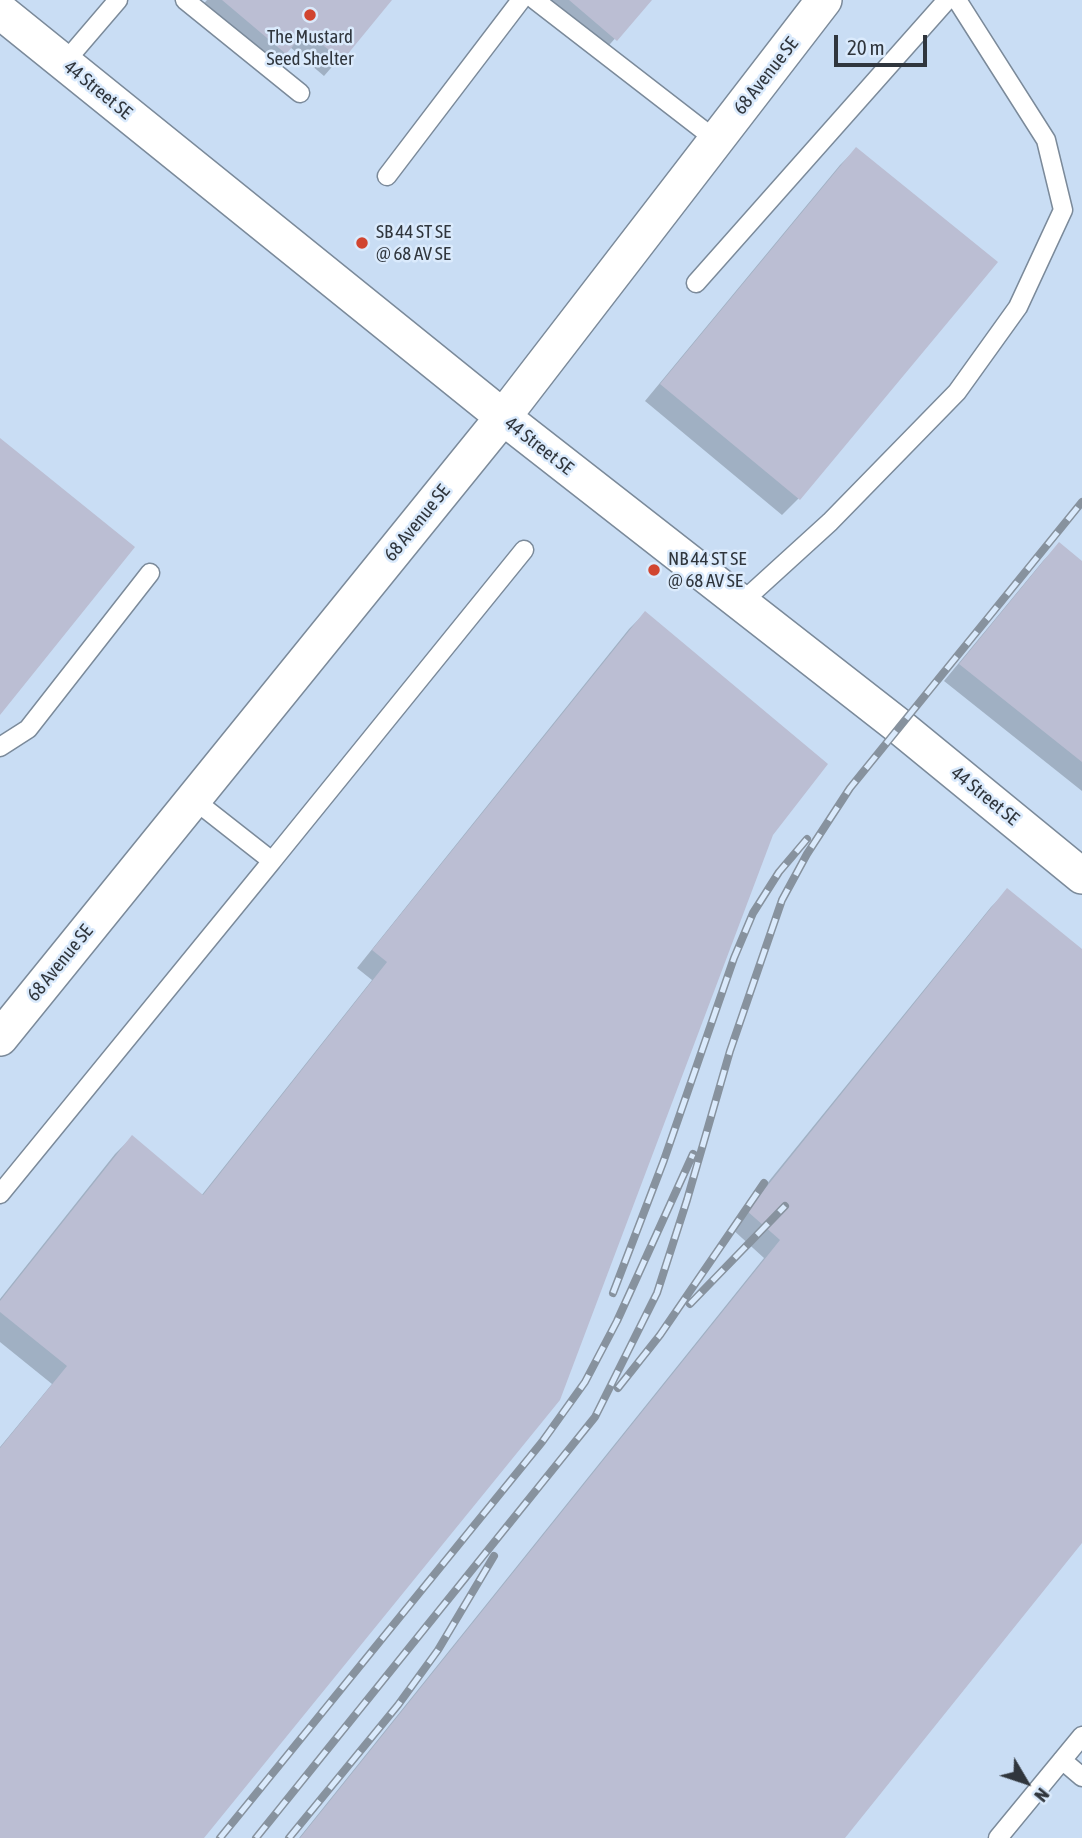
<!DOCTYPE html>
<style>
body{margin:0}
#map{position:relative;width:1082px;height:1838px;overflow:hidden;background:#daeafc;font-family:"Asap Condensed",sans-serif}
canvas{display:block}
.north{position:absolute;left:991px;top:1747px;width:70px;height:70px;-webkit-text-stroke:5px #daeafc;paint-order:stroke;rotate:129deg;font-size:19px;font-weight:700;line-height:28px;text-align:center;color:#30363d}
.north::after{content:'';display:block;margin:auto;width:24px;height:32px;background:#30363d;clip-path:polygon(50% 0,100% 100%,50% 72%,0 100%)}
.scale{position:absolute;left:834px;top:35px;width:93px;height:32px;box-sizing:border-box;border:4px solid #30363d;border-top:0;padding-left:9px;font-size:21px;line-height:24px;white-space:nowrap;color:#30363d;-webkit-text-stroke:5px #daeafc;paint-order:stroke}
</style>
<div id="map">
<canvas width="1082" height="1838"></canvas>
<div class="north">N</div>
<div class="scale">20 m</div>
</div>
<script>
const context = document.querySelector('canvas').getContext('2d');
context.lineJoin = 'round';
function fill(path, color) { context.fillStyle = color; context.fill(path, 'evenodd'); }
function strokePath(path, color, width, dash) { context.strokeStyle = color; context.lineWidth = width; context.lineCap = dash ? 'butt' : 'round'; context.setLineDash(dash || []); context.stroke(path); }
function label(font, color, halo, rows, align = 'center') {
  context.font = font + ' "Asap Condensed",sans-serif'; context.lineWidth = 5; context.setLineDash([]); context.textBaseline = 'middle'; context.strokeStyle = halo; context.fillStyle = color; for (const [text, x, y, turn = 0] of rows) {
    context.save(); context.translate(x, y); context.rotate((+turn || 0) * Math.PI / 180); context.textAlign = isNaN(turn) ? turn : align; if (halo) context.strokeText(text, 0, 0); context.fillText(text, 0, 0); context.restore();
  }
}
const built = new Path2D(`
 M0,0H1082V1838H0Z`);
const shadow = new Path2D(`
 M207,0H390L324,76L290,47L269,69L198,10Z
 M543,0H649L603,52Z
 M856,149L996,262L798,499L782,515L645,401L840,165Z
 M1059,544L1082,563V791L944,681L1043,561Z
 M645,613L771,834L202,1838H0V1447L52,1384L0,1342V1299L115,1154L132,1137L201,1196L372,980L357,968L629,629Z
 M1007,891L1082,951V1540L843,1838H299L764,1258L731,1228L991,907Z`);
const building = new Path2D(`
 M222,0H392L342,61L306,31L286,54Z
 M569,0H652L617,41Z
 M856,147L998,262L800,500L660,384Z
 M0,438L135,547L0,715Z
 M1059,542L1082,561V762L959,664Z
 M645,611L828,764L773,835L560,1400L204,1838H0V1448L67,1366L0,1312V1301L132,1135L203,1195L387,962L372,950Z
 M1007,888L1082,949V1543L845,1838H300L780,1240L747,1211Z`);
const lane = new Path2D(`
 M185,0L300,93
 M535,0L716,140
 M64,63L118,0
 M387,176L521,0
 M696,283L947,0
 M741,603L830,522L957,392L1018,307L1063,210L1046,140L957,0
 M0,747L28,729L150,573
 M272,861L524,550
 M0,1194L272,861L193,799
 M1062,1760L1082,1777
 M998,1838L1082,1736`);
const street = new Path2D(`
 M0,11L503,417L900,727L1082,876
 M0,1038L503,417L824,0`);
const rail = new Path2D(`
 M613,1293L664,1160L734,958L753,913L779,872L807,839
 M690,1304L785,1206
 M618,1388L660,1335L764,1183
 M220,1838L542,1442L585,1382L617,1321L693,1154
 M256,1838L595,1417L657,1293L687,1200L730,1051L782,900L807,854L850,788L1082,502
 M289,1838L398,1705L438,1650L494,1556`);
const markers = [
 [310,15,7,"#d14530"],
 [362,243,7,"#d14530"],
 [654,570,7,"#d14530"]
];
const poiNames = [
 ["The Mustard",310,37,"center"],
 ["Seed Shelter",310,59,"center"],
 ["SB 44 ST SE",376,232],
 ["@ 68 AV SE",376,254],
 ["NB 44 ST SE",668,559],
 ["@ 68 AV SE",668,581]
];
const streetNames = [
 ["68 Avenue SE",766,76,-52],
 ["44 Street SE",98,90,39],
 ["44 Street SE",539,446,38],
 ["68 Avenue SE",417,523,-51],
 ["44 Street SE",985,796,39],
 ["68 Avenue SE",60,963,-51]
];
fill(built, '#c9ddf4');
fill(shadow, '#0003');
fill(building, '#bbbed3');
strokePath(lane, '#7b8a9a', 21);
strokePath(street, '#7b8a9a', 38);
strokePath(lane, '#fff', 18);
strokePath(street, '#fff', 35);
strokePath(rail, '#87929e', 8);
strokePath(rail, '#daeafc', 5, [16]);
for (const [x, y, r, color] of markers) { const dot = new Path2D(); dot.arc(x, y, r, 0, 2 * Math.PI); context.fillStyle = color; context.fill(dot); strokePath(dot, '#daeafc', 2.5); }
label('19px', '#30363d', '#daeafc', poiNames, 'left');
label('19px', '#30363d', '#daeafc', streetNames);
</script>
